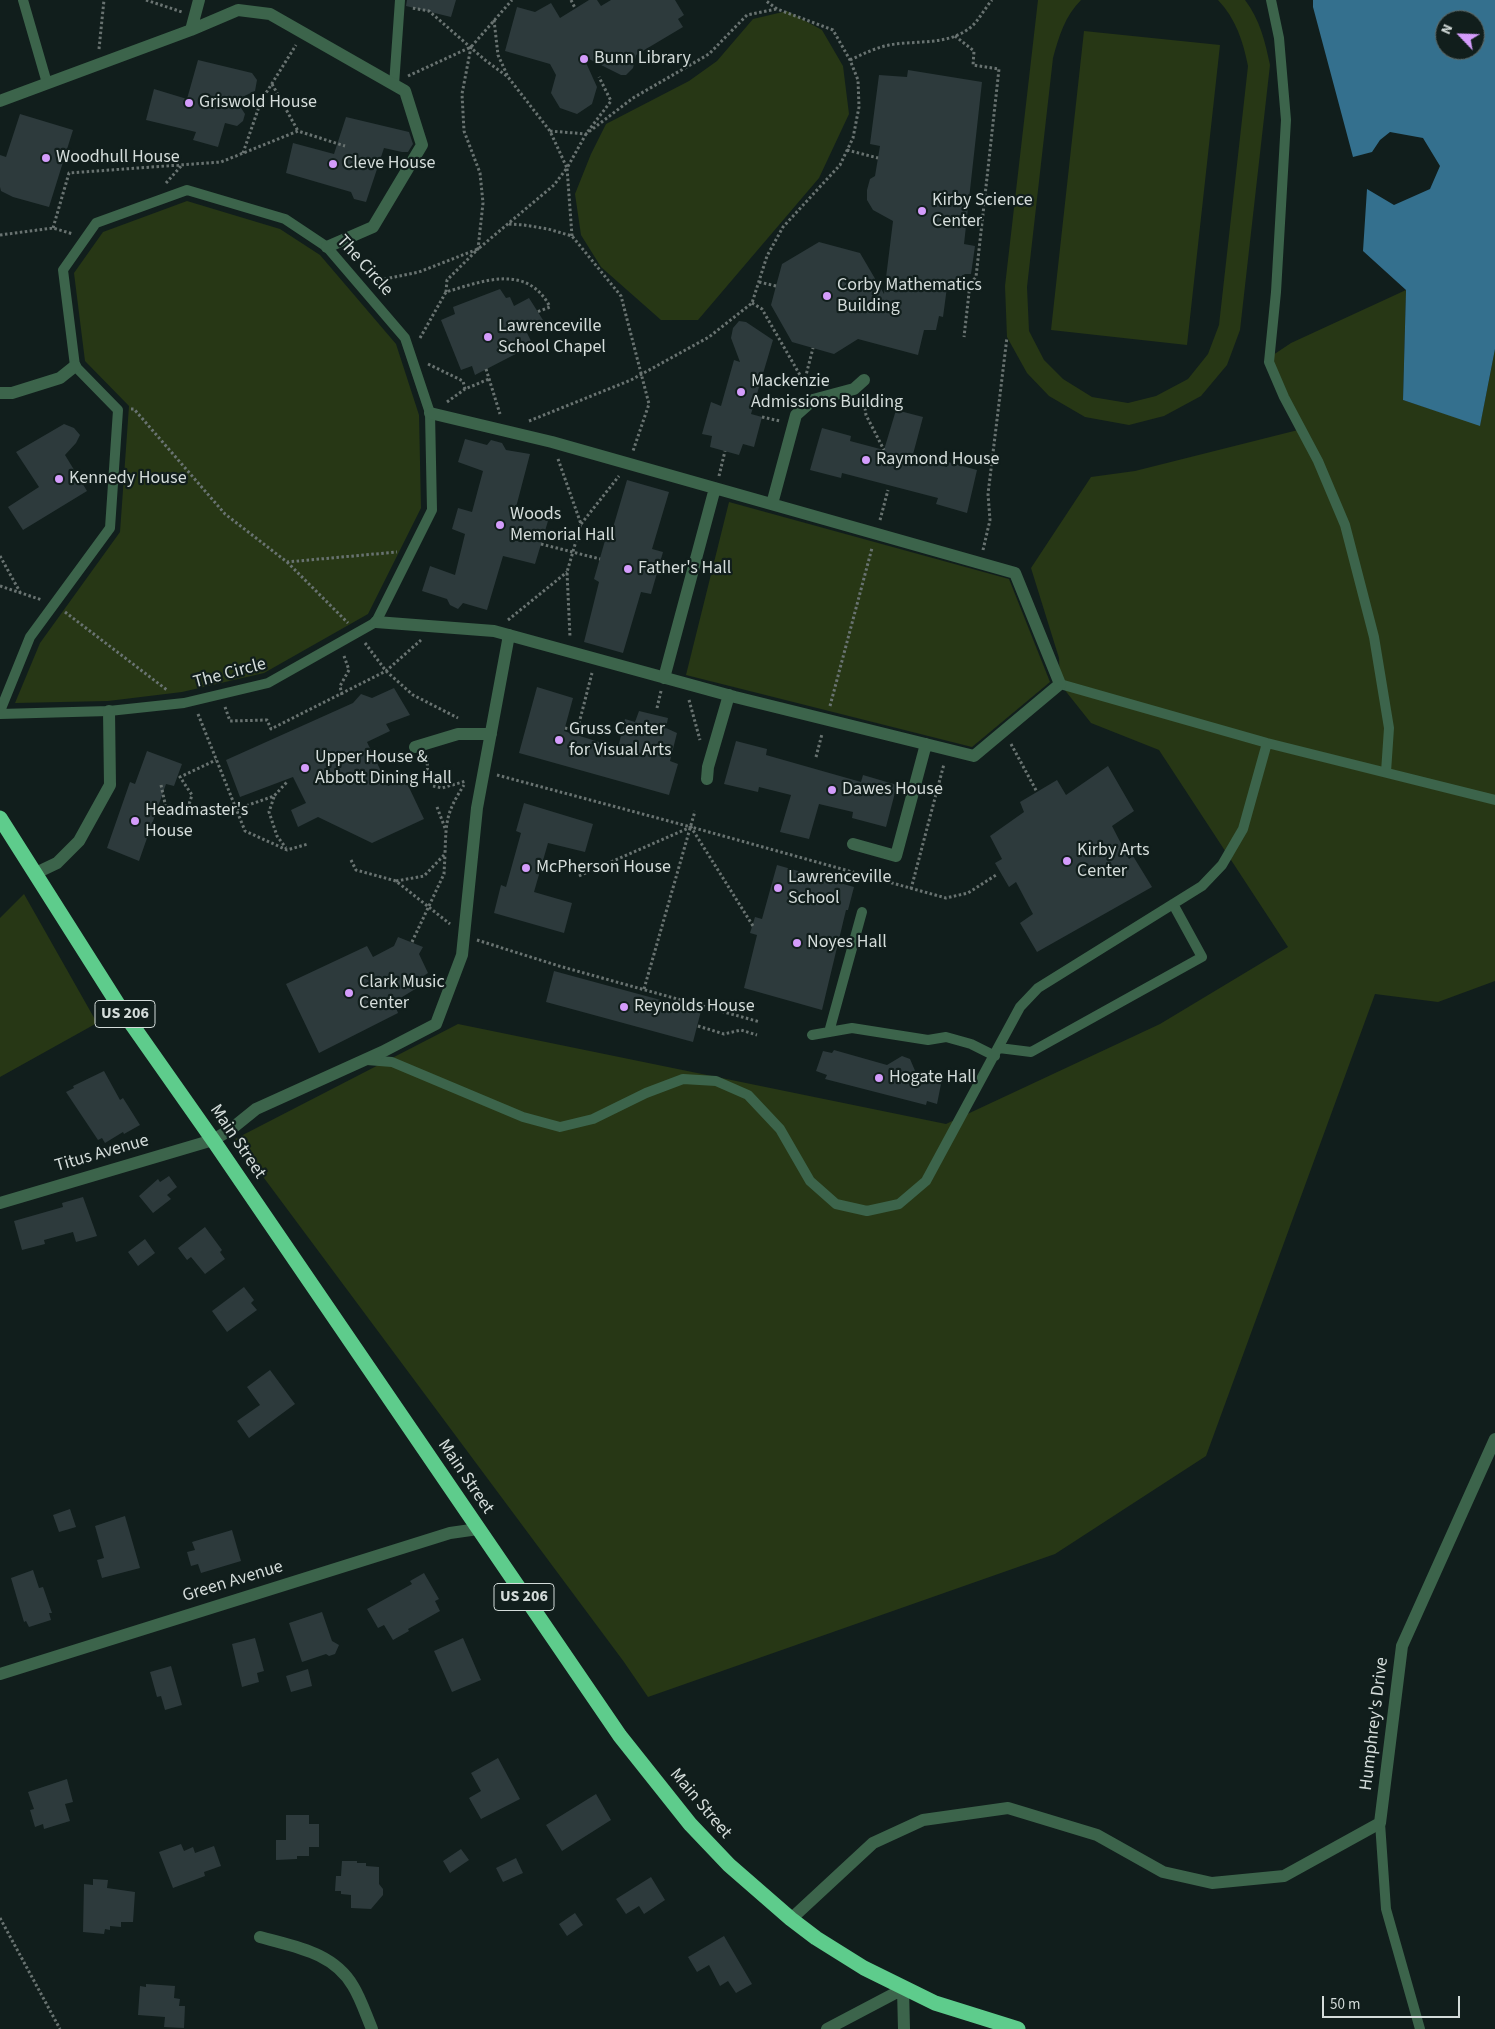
<!DOCTYPE html>
<style>
body{margin:0}
#map{position:relative;width:1495px;height:2029px;overflow:hidden;background:#111e1c;font-family:"Source Sans 3",sans-serif}
canvas{display:block}
.north{position:absolute;left:1435px;top:10px;width:50px;height:50px;box-sizing:border-box;background:#111e1c;border:1px solid #5f6a68;border-radius:50%;rotate:294deg;font-size:14px;font-weight:700;line-height:20px;text-align:center;color:#d4dcda}
.north::after{content:'';display:block;margin:auto;width:18px;height:22px;background:#d49cfb;clip-path:polygon(50% 0,100% 100%,50% 72%,0 100%)}
.scale{position:absolute;left:1322px;top:1996px;width:138px;height:22px;box-sizing:border-box;border:2px solid #d4dcda;border-top:0;padding-left:6px;font-size:15px;line-height:18px;white-space:nowrap;color:#d4dcda;-webkit-text-stroke:4px #111e1c;paint-order:stroke}
</style>
<div id="map">
<canvas width="1495" height="2029"></canvas>
<div class="north">N</div>
<div class="scale">50 m</div>
</div>
<script>
const context = document.querySelector('canvas').getContext('2d');
context.lineJoin = 'round';
function fill(path, color) { context.fillStyle = color; context.fill(path, 'evenodd'); }
function strokePath(path, color, width, dash) { context.strokeStyle = color; context.lineWidth = width; context.lineCap = dash ? 'butt' : 'round'; context.setLineDash(dash || []); context.stroke(path); }
function label(font, color, halo, rows, align = 'center') {
  context.font = font + ' "Source Sans 3",sans-serif'; context.lineWidth = 4.5; context.setLineDash([]); context.textBaseline = 'middle'; context.strokeStyle = halo; context.fillStyle = color; for (const [text, x, y, turn = 0] of rows) {
    context.save(); context.translate(x, y); context.rotate((+turn || 0) * Math.PI / 180); context.textAlign = isNaN(turn) ? turn : align; if (halo) context.strokeText(text, 0, 0); context.fillText(text, 0, 0); context.restore();
  }
}
const green = new Path2D(`
 M1038,0H1081C1065,16 1059,36 1053,58L1027,287L1029,331L1044,360L1063,379L1092,397L1128,403L1156,396L1188,379L1208,354L1219,325L1248,66C1243,41 1236,19 1218,0H1245C1260,20 1265,41 1270,65L1240,330L1227,365L1201,396L1164,416L1129,425L1085,417L1049,396L1027,373L1007,337L1005,286Z
 M787,11L822,30L843,66L849,114L819,178L698,320H661L601,267L581,235L575,194L591,154L606,124L689,81L717,61L753,19Z
 M1084,31L1220,45L1187,345L1051,330Z
 M187,201L280,229L320,255L396,344L419,415L421,508L368,614L264,673L182,692L108,701L15,703L40,643L120,532L129,406L85,361L74,273L103,232Z
 M1406,290L1403,400L1480,425L1495,349V981L1438,1002L1375,994L1206,1456L1055,1554L648,1697L624,1662L235,1139L458,1024L946,1124L1160,1024L1288,947L1159,750L1091,723L1060,684L1059,658L1031,568L1091,477L1135,471L1302,429L1270,357L1291,343Z
 M729,502L1009,579L1050,682L972,747L686,675Z
 M24,894L97,1023L0,1077V918Z`);
const water = new Path2D(`
 M1313,0H1495V349L1480,426L1403,400L1406,290L1363,251L1367,189L1394,205L1430,189L1440,166L1423,138L1390,132L1380,140L1372,152L1353,157L1313,7ZM1445,20H1475V50H1445Z`);
const building = new Path2D(`
 M407,0H456L451,17L406,6Z
 M589,0H597L601,6L611,0H675L684,15L678,19L683,27L636,55L633,68L626,75H621L583,56L597,87L592,104L577,114L560,108L551,93L556,75L550,64L505,51L517,7L535,12L551,3L560,18Z
 M198,60L252,73L257,80L255,91L236,100L245,114L243,121L237,126L225,123L218,147L193,140L196,132L146,120L154,89L187,99Z
 M908,70L982,82L964,244L975,246L971,274H965L947,287L943,317L939,316L936,330H924L918,355L858,339L834,354L792,342L771,305L776,286L782,264L819,242L860,253L884,294L893,221L873,210L867,200V190L870,179L875,176L880,146L870,144L879,75L907,77Z
 M20,114L73,130L49,207L13,197L1,191L0,187V155L6,157Z
 M346,117L409,132L413,144L408,152H402L384,148L366,202L354,199L351,192L286,173L293,143L334,154Z
 M500,289L506,298L510,297L514,306L529,298L543,320L525,329L533,345L475,375L472,366L461,370L441,320L455,314L453,307Z
 M739,321L746,322L773,340L751,414L762,417L754,447L743,444L739,455L710,447L712,436L702,434L711,402L721,406L734,360L740,362L731,338L733,328Z
 M896,410L923,417L912,458L947,467L948,462L977,470L967,513L936,504L938,498L842,473L841,478L810,470L822,428L851,436L850,441L884,450Z
 M64,424L74,428L80,435L76,443L65,455L87,491L23,530L8,507L39,487L16,452Z
 M465,439L487,445L491,440L502,443L506,450L530,454L515,511L548,521L535,564L503,556L487,610L463,603L458,609L450,605L447,599L422,591L430,566L455,575L465,534L452,529L458,508L472,512L483,471L458,462Z
 M627,480L669,492L652,549L663,552L651,594L641,592L623,653L584,642L599,582L594,579L606,537L610,538Z
 M537,687L573,698L564,731L618,748L625,719L635,722L639,711L668,718L666,728L677,733L670,761L678,764L669,795L519,753Z
 M394,688L410,715L386,724L390,731L367,742L388,786L405,779L424,819L372,843L318,817L298,827L291,810L306,803L293,777L240,797L226,760L353,703L361,694L372,698Z
 M736,741L767,749L766,755L861,782L863,775L897,785L886,827L852,818L853,812L819,804L809,839L780,832L791,795L759,787L758,792L724,784Z
 M147,751L182,764L174,786L166,784L139,861L107,848L130,782L135,784Z
 M1108,766L1134,811L1112,826L1129,859L1133,856L1152,887L1037,952L1020,923L1033,914L1016,882L1009,887L995,863L1002,859L990,836L1024,812L1020,802L1057,780L1066,795Z
 M524,803L593,824L585,852L548,843L534,892L572,903L564,933L494,913L501,885L506,887L521,833L516,831Z
 M777,865L854,887L848,910H846L822,1010L744,988L757,935L750,933L755,917L762,919Z
 M398,937L423,947L419,954L428,973L422,977L425,983L394,1002L398,1013L319,1053L286,984L367,946L373,957L394,946Z
 M554,971L701,1011L693,1042L546,1002Z
 M834,1050L887,1065L902,1056L910,1059L916,1073L933,1077L932,1081L941,1084L937,1104L927,1101L926,1105L825,1079L827,1075L816,1071L823,1051L832,1053Z
 M104,1071L120,1100L123,1098L140,1125L124,1134L123,1132L105,1143L102,1138L98,1140L66,1092L74,1088L73,1086Z
 M169,1176L177,1187L167,1195L171,1199L153,1213L139,1196L158,1179L160,1182Z
 M83,1197L97,1236L76,1242L73,1232L44,1240L45,1244L22,1250L14,1221L63,1207L62,1203Z
 M205,1227L222,1250L220,1252L225,1259L205,1274L191,1257L187,1260L178,1248Z
 M145,1239L155,1253L138,1266L128,1252Z
 M244,1287L254,1300L251,1303L257,1310L227,1332L212,1311Z
 M270,1370L295,1404L249,1438L237,1421L260,1405L247,1387Z
 M70,1509L76,1527L59,1532L53,1515Z
 M125,1516L140,1568L102,1578L97,1560L104,1558L95,1526Z
 M232,1530L241,1561L201,1573L198,1564L191,1566L187,1552L195,1550L192,1542Z
 M33,1570L39,1588L43,1587L52,1613H49L51,1620L29,1627L26,1621L24,1622L11,1578Z
 M424,1573L439,1599L435,1601L440,1611L408,1629L409,1631L393,1640L384,1625L378,1628L367,1609L412,1584L410,1581Z
 M322,1612L332,1641L339,1645L335,1654L329,1656L326,1654L302,1662L289,1623Z
 M255,1638L264,1671L257,1673L259,1682L242,1687L232,1644Z
 M463,1638L481,1680L452,1692L434,1651Z
 M171,1666L182,1705L165,1710L161,1696L157,1697L150,1672Z
 M308,1669L312,1686L291,1692L286,1676Z
 M498,1758L520,1799L481,1819L469,1798L481,1791L471,1773Z
 M67,1779L73,1802L65,1804L70,1821L44,1829L43,1824L35,1827L30,1810L34,1809L28,1792Z
 M596,1794L611,1820L562,1851L546,1825Z
 M286,1815H309V1824H319V1847H309V1856H297V1859L276,1860V1840H286Z
 M181,1844L184,1851L193,1847L195,1853L214,1846L221,1866L204,1872L205,1876L173,1888L159,1852Z
 M461,1849L469,1860L450,1873L443,1861Z
 M516,1858L523,1873L503,1882L496,1868Z
 M342,1861H357V1863H366V1866L379,1867V1884L383,1889V1895L371,1909L351,1908V1895L341,1894V1891H335L336,1876H341Z
 M651,1877L665,1900L644,1914L639,1906L626,1914L616,1899Z
 M93,1879L108,1880L107,1888L135,1892L133,1922H121V1927L110,1926V1930L105,1929L104,1934L83,1932L84,1884L93,1885Z
 M575,1913L583,1925L567,1936L559,1924Z
 M724,1936L752,1984L736,1993L728,1981L720,1986L709,1965L697,1972L688,1957Z
 M146,1984L175,1986L174,1998L180,1999L179,2006H185L184,2028L164,2027L165,2017L138,2015L140,1986L146,1987Z`);
const path = new Path2D(`
 M146,0L182,12
 M571,0L575,8
 M494,20L498,55L508,77
 M955,36L974,51L973,65L999,69L976,277L970,284L964,337
 M99,49L104,0
 M850,60C863,54 875,48 889,45C916,40 948,46 971,27C979,20 985,8 992,0
 M408,76L471,47L512,0
 M272,84L298,131
 M550,131L586,134L633,98L709,54L747,15L776,9
 M847,150L878,158
 M243,153L261,101L296,45
 M166,183L182,165
 M509,224L524,225L548,229L572,236L621,296L649,404L633,451
 M53,228L69,173L221,162L298,131L345,146
 M0,235L53,228L73,234
 M572,236L567,168L586,134L611,101L599,77
 M375,281L419,272L478,249L554,185L567,168L550,131L508,77L485,60L429,11L412,8
 M759,282L776,286
 M446,292L447,280L478,249L483,203L480,173L464,131L462,94L471,47
 M752,303L762,309L804,382
 M420,338L446,292C483,281 527,263 550,307L537,312
 M428,364L463,381L465,389
 M486,369L500,414
 M804,383L813,348
 M447,402L465,389L489,379
 M865,408L866,415L884,450
 M131,409H134L225,514L287,562L397,552
 M762,417L780,421
 M529,421L631,380L709,337L752,303L767,256L783,227L840,165L853,138L859,107L858,80L850,60L833,30L777,9L765,0
 M558,459L581,524L567,572L570,637
 M719,476L725,451
 M880,520L888,490
 M581,524L619,476
 M541,544L600,559
 M983,550L990,520L988,494L1007,337
 M0,556L20,592
 M287,562L348,623
 M0,586L42,600
 M65,612L167,690
 M508,620L567,572
 M365,643L386,671L413,695L458,718
 M342,695L340,686L349,670L344,656
 M689,700L700,740
 M830,706L872,548
 M225,707L230,721L267,720L271,729L386,671L421,640
 M657,708L661,691
 M198,714L245,831L287,850L308,844
 M565,728L577,731L592,673
 M1011,744L1037,792
 M816,757L822,734
 M427,758L428,780
 M497,775L691,827L753,926
 M161,785L166,808L186,814L192,795L180,777L216,760
 M433,786L442,788L466,781
 M274,797L269,812L277,836L286,848
 M437,807L445,828
 M237,809L274,796L287,782
 M351,860L356,870L396,881L450,924
 M579,876L691,827L946,898L968,893L996,875
 M396,881L424,876L445,854C446,821 446,813 464,785
 M911,889L944,764
 M477,940L559,966L760,1022
 M412,942L444,874L445,855
 M644,989L695,811
 M698,1026L724,1034L741,1030L757,1035
 M0,1918L60,2029`);
const lane = new Path2D(`
 M23,0L47,83
 M1271,0L1279,38L1286,120L1276,292L1269,362L1284,397L1318,461L1345,525L1374,637L1389,728L1386,772
 M394,85L400,0
 M1060,684L1267,743L1495,800
 M0,711L30,637L110,528L118,410L75,366L63,270L96,223L187,190L285,219L327,247L405,338L430,413L432,510L376,622L268,683L184,703L109,711L0,714
 M829,1032L862,912
 M812,1035L852,1028L928,1040L946,1037L971,1044L995,1056
 M999,1048L1031,1052L1202,957L1173,904
 M367,1060L392,1062L523,1117L560,1127L593,1119L646,1093L683,1079L716,1081L748,1095L780,1129L810,1181L836,1204L867,1211L899,1204L926,1181L1020,1007L1038,988L1202,886L1222,865L1243,829L1267,743
 M1380,1823L1386,1909L1420,2029`);
const street = new Path2D(`
 M191,30L238,10L270,14L405,91L422,145L373,227L327,247
 M0,101L191,30L199,0
 M0,393H12L60,378L75,366
 M772,504L796,415L813,400L854,389L864,380
 M376,622L494,631L735,697L974,756L1060,684L1015,573L552,442L430,413
 M664,678L715,488
 M415,747L458,734H491
 M707,779L708,767L729,695
 M853,844L896,856L926,744
 M36,873L57,863L79,841L110,785L109,711
 M0,1203L213,1140L230,1130L256,1109L382,1052L436,1024L462,955L477,808L509,635
 M0,1674L450,1533L478,1529
 M791,1919L873,1843L923,1820L1008,1808L1097,1835L1163,1872L1212,1883L1284,1876L1380,1823L1402,1646L1495,1439
 M260,1937C295,1947 333,1952 353,1986C361,1999 366,2015 372,2029
 M827,2029L903,1989L904,2029`);
const highway = new Path2D(`
 M0,818L121,1009L213,1140L620,1736L690,1824L729,1865L791,1919L816,1938L864,1968L935,2003L1018,2029`);
const markers = [
 [584,59,5,"#d49cfb"],
 [189,103,5,"#d49cfb"],
 [46,158,5,"#d49cfb"],
 [333,164,5,"#d49cfb"],
 [922,211,5,"#d49cfb"],
 [827,296,5,"#d49cfb"],
 [488,337,5,"#d49cfb"],
 [741,392,5,"#d49cfb"],
 [866,460,5,"#d49cfb"],
 [59,479,5,"#d49cfb"],
 [500,525,5,"#d49cfb"],
 [628,569,5,"#d49cfb"],
 [559,740,5,"#d49cfb"],
 [305,768,5,"#d49cfb"],
 [832,790,5,"#d49cfb"],
 [135,821,5,"#d49cfb"],
 [1067,861,5,"#d49cfb"],
 [526,868,5,"#d49cfb"],
 [778,888,5,"#d49cfb"],
 [797,943,5,"#d49cfb"],
 [349,993,5,"#d49cfb"],
 [624,1007,5,"#d49cfb"],
 [879,1078,5,"#d49cfb"]
];
const shields = [
 [125,1014,60],
 [524,1597,60]
];
const shieldNames = [
 ["US 206",125,1014],
 ["US 206",524,1597]
];
const poiNames = [
 ["Bunn Library",594,59],
 ["Griswold House",199,103],
 ["Woodhull House",56,158],
 ["Cleve House",343,164],
 ["Kirby Science",932,201],
 ["Center",932,222],
 ["Corby Mathematics",837,286],
 ["Building",837,307],
 ["Lawrenceville",498,327],
 ["School Chapel",498,348],
 ["Mackenzie",751,382],
 ["Admissions Building",751,403],
 ["Raymond House",876,460],
 ["Kennedy House",69,479],
 ["Woods",510,515],
 ["Memorial Hall",510,536],
 ["Father's Hall",638,569],
 ["Gruss Center",569,730],
 ["for Visual Arts",569,751],
 ["Upper House &",315,758],
 ["Abbott Dining Hall",315,779],
 ["Dawes House",842,790],
 ["Headmaster's",145,811],
 ["House",145,832],
 ["Kirby Arts",1077,851],
 ["Center",1077,872],
 ["McPherson House",536,868],
 ["Lawrenceville",788,878],
 ["School",788,899],
 ["Noyes Hall",807,943],
 ["Clark Music",359,983],
 ["Center",359,1004],
 ["Reynolds House",634,1007],
 ["Hogate Hall",889,1078]
];
const streetNames = [
 ["The Circle",364,266,48],
 ["The Circle",230,674,-15],
 ["Main Street",237,1142,56],
 ["Titus Avenue",102,1154,-16],
 ["Main Street",465,1477,56],
 ["Green Avenue",233,1582,-17],
 ["Humphrey's Drive",1375,1724,-83],
 ["Main Street",700,1804,50]
];
fill(green, '#273715');
fill(water, '#34708e');
fill(building, '#2d3a3c');
strokePath(path, '#697371', 3, [2.5, 2.5]);
strokePath(lane, '#3c644b', 10);
strokePath(street, '#3c644b', 12);
strokePath(highway, '#5ecc8c', 15);
for (const [x, y, r, color] of markers) { const dot = new Path2D(); dot.arc(x, y, r, 0, 2 * Math.PI); context.fillStyle = color; context.fill(dot); strokePath(dot, '#111e1c', 2); }
for (const [x, y, w] of shields) { const box = new Path2D(); box.roundRect(x - w / 2, y - 13.5, w, 27, 4); context.fillStyle = '#111e1c'; context.fill(box); strokePath(box, '#d4dcda', 1); }
label('bold 16px', '#d4dcda', null, shieldNames);
label('18px', '#d4dcda', '#111e1c', poiNames, 'left');
label('18px', '#d4dcda', '#111e1c', streetNames);
</script>
